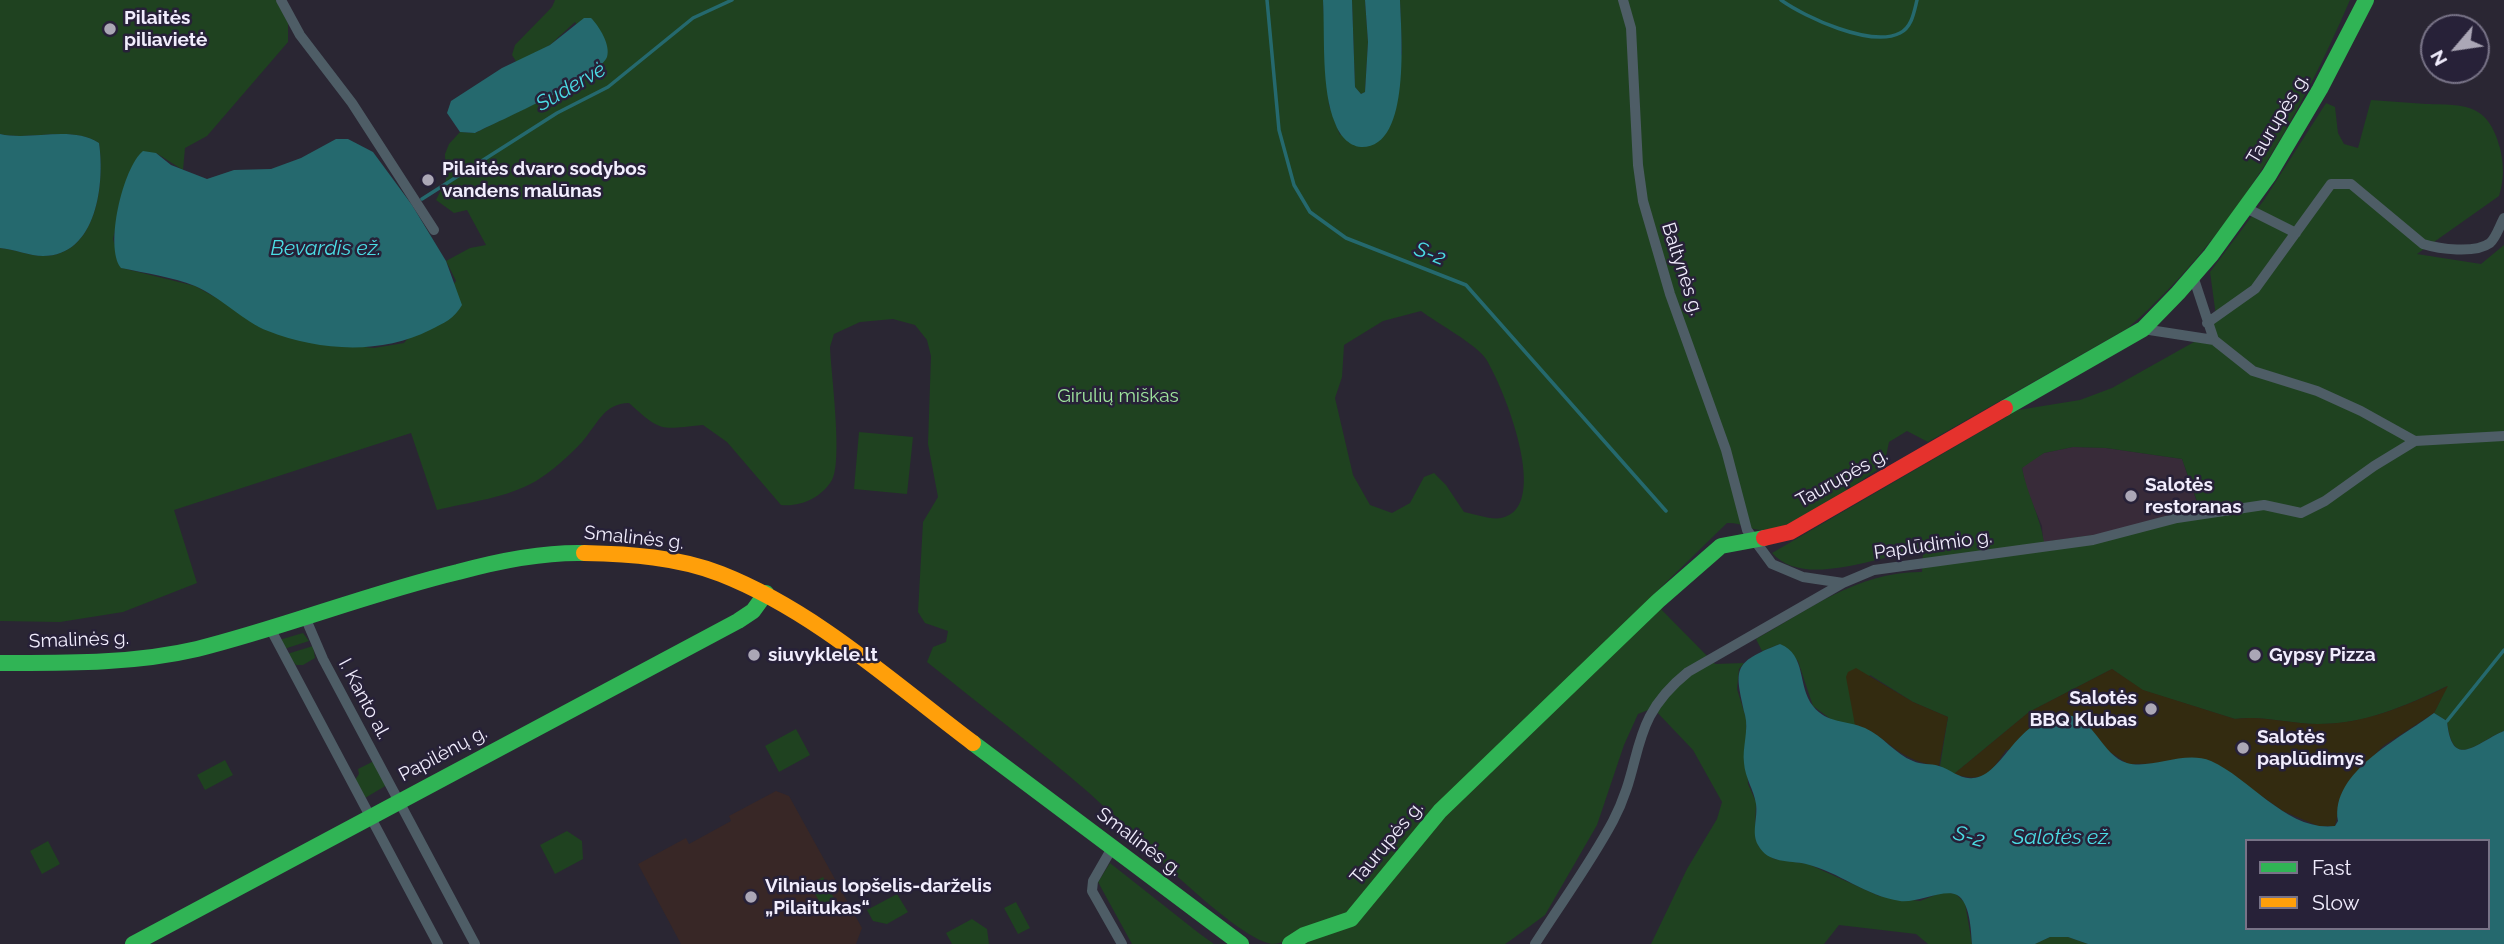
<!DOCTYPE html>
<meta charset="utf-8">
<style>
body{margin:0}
#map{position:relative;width:2504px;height:944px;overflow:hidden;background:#2a2633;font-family:Raleway,sans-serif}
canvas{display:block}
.legend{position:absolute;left:2245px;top:839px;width:245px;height:91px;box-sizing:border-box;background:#272138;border:2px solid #787387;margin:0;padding:9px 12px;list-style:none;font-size:21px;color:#f1edfd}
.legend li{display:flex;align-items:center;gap:14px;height:35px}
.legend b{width:35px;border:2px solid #787387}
.north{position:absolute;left:2420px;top:14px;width:70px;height:70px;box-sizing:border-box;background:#272138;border:2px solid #787387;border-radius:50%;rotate:241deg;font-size:19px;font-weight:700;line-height:28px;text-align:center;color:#f1edfd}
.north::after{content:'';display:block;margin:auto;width:24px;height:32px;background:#aba7b6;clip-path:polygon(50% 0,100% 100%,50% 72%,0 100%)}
</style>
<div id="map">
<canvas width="2504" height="944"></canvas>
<ul class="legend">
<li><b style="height:9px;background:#30b455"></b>Fast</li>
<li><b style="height:9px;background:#ff9f0a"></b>Slow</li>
</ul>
<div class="north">N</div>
</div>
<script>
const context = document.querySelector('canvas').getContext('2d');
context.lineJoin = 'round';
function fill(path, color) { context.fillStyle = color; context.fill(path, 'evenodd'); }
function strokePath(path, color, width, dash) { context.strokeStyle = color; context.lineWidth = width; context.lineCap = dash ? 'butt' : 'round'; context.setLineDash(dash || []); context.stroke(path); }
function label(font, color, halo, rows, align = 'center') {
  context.font = font + ' Raleway,sans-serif'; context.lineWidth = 5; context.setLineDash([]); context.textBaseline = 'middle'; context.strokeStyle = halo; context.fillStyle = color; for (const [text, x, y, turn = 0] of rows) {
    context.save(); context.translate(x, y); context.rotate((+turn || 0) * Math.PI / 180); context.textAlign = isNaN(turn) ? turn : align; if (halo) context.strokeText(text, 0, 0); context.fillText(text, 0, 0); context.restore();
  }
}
const commercial = new Path2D(`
 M2073,447L2106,448L2182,459L2199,508L2101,534L2043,542L2042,526L2026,489L2022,468L2026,462L2044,453Z`);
const education = new Path2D(`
 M776,791L789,796L862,928L856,944H681L638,864L686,838L689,844L731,821L729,816Z`);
const green = new Path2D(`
 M0,0H276L288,23V42L207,136L185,148L183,170L156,153L128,175L113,239L122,268L195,286L238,310L256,325L301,340L374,348L404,343L456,281L446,261L470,248L486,245L467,210L454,213L436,200L446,180L445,154L449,144L460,132L475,133L560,91L602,64L575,22L550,45L517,63L512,55L515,45L552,7L555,0H1323L1329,105L1340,135L1402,54L1400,0H2350C2298,121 2229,240 2128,328L1928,442L1907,431L1889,442L1884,466C1851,486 1801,527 1764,530C1752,531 1741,522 1727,523L1650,598L1715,664L1744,663L1739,669L1737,689L1746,718L1748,784L1756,802L1755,836L1759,847L1774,859L1808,864L1879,896L1920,901L1943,892L1956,894L1965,903L1972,944H1928L1916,934L1839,925L1824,944H1651L1687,869L1717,819L1722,802L1693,750L1653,708L1638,714L1624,745L1597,825L1545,915L1511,940L1505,944H1297L1291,937C1285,941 1280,944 1272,944C1231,937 1125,824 1088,792C1036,747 980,705 927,662L933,647L946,642L948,631L925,623L918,612L923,522L938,497L928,444L931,356L927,340L915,325L893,319L860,322L834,334L830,347C831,373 843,461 832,480C821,498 801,507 781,505L727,442L703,425C660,429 662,433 629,403C604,403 597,425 582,442C570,455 551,472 536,481C507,498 469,502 437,510L411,433L174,510L197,583L123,612L60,622L0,621V248C14,249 30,256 43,256C97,256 105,183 99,143C70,125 32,141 0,134ZM1421,311C1437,323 1476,344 1486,359C1503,386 1553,508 1501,518C1491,520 1474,514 1464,512L1446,485L1434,473L1424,477L1410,503L1392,513L1370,505L1353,475L1335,398L1342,377L1344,345L1383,321Z
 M1352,0H1365L1368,42L1365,92L1361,94L1355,87Z
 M2371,100C2389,101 2408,103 2426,104C2465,105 2488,103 2500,148C2504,165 2504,180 2499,196L2417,254L2481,264L2504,245V731C2476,742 2453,772 2447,721L2434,713L2447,686C2405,706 2364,725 2317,724C2289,724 2263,715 2235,719L2142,690L2112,669L2029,712L1954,774L1940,766L1948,717L1913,702L1870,675L1854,708L1855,725L1836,723L1813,706L1798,661L1780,644L1762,651L1756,639C1808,610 1859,571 1922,572L1923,551C1880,554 1805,590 1772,553L2018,410L2080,400L2112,388L2210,333L2216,316L2210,272L2264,200L2326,103L2335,107L2338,133L2344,144L2358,148ZM2073,447L2106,448L2182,459L2199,507L2101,534L2044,542C2040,516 2027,494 2022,468L2044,453Z
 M859,432L913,437L907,494L854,489Z
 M303,633L309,641L284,649L279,640Z
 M313,646L315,658L303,665H296L287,654Z
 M796,729L810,755L779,772L765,746Z
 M225,760L233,775L205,790L197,775Z
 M374,761L387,785L365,798L355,780L359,774L358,769Z
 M567,831L582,841L583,859L555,874L540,845Z
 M48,841L60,864L42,874L30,851Z
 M1110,863L1200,934L1214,944H1132L1098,882Z
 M823,877L837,904L824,911L810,884Z
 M897,894L908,912L887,924L873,921L867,910Z
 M1016,902L1030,928L1018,934L1004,908Z
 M972,919L987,929L989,944H952L946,933Z
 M2050,937H2068L2088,944H2035Z`);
const sand = new Path2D(`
 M1856,668L1913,702L1948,717L1939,766C1893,760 1891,736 1855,725L1846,677L1848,672Z
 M2112,669L2143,690L2235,719C2263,715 2290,724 2317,724C2366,724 2405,706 2448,686L2434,713L2383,746L2358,772L2342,793L2335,826H2318L2283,811L2214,763L2128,764L2110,752L2006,750C1990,774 1984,783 1954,774L2029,712Z`);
const water = new Path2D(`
 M1323,0H1352L1355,87L1361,94L1365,92L1368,42L1365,0H1400C1401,33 1412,149 1361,147C1348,146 1339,134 1335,123C1321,89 1325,37 1323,0Z
 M584,18H591C599,26 611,45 607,57C599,77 499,121 475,133L460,132L447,113L451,101L502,68L550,45Z
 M0,134C32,141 71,125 99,143C105,183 97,256 43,256C30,256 14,249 0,248Z
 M336,139H348L373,152L412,205L446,261L462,305C454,319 444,323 430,330C381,355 319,351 268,331C244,322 221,297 195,286C172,277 145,273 121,268C104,247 123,167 143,151L156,153L171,165L207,179L234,170L271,169L301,158Z
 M1780,644C1807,655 1797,686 1813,706C1827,724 1847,720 1865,728C1883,736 1895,754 1913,761C1921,765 1930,763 1939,766C1950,769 1961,780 1973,778C2004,776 2016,715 2066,715C2094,716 2102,756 2127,763C2152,770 2183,750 2211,761C2251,779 2288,832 2335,826L2338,821C2330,772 2401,738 2434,713L2447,721C2452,772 2477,742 2504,731V944H2088L2068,937H2050L2035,944H1972C1971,930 1970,902 1957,895C1945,888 1918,903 1900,901C1866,896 1839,872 1806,864C1789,860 1768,864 1758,845C1751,833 1758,818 1756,804C1754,790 1745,778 1744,763C1742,748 1749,730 1745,715C1735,669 1731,663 1780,644ZM2247,841H2488V928H2247Z`);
const stream = new Path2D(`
 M1267,0L1279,130L1294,185L1310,212L1346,238L1466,285L1666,511
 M1781,0C1805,17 1871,48 1900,33C1912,27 1914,12 1917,0
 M422,199L557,113L608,87L693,18L732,0
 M2447,721L2504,650`);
const street = new Path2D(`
 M281,0L300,35L352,103L434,230
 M1623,0L1631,28L1638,165L1643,201L1670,294L1726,450L1747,530L1772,564L1803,577L1843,583
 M2248,209L2296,233
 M2193,276L2214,340
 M2207,323L2255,289L2331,184H2351L2423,244C2439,249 2475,254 2490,243C2496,238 2500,225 2504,218
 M2143,329L2214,340L2253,371L2317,391L2361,411L2415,441L2504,436
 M305,617L323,659L475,944
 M270,628L438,944
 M1112,848L1093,881L1092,891L1122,944
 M1535,944C1561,903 1590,864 1613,821C1645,760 1627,721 1688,672L1843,583L1874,570L2093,540L2177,518L2264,505L2301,513L2325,501L2374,466L2415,441`);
const fast = new Path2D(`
 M2005,408L2143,329L2178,293L2211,255L2269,175L2320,89L2366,0
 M0,663C65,663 133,664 197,649C285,627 370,593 458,572C498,561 542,552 584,553
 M973,743L1241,944
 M133,944L738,621L753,611L766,593
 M1290,944L1304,935L1351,919L1440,811L1658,601L1721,546L1764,538`);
const slow = new Path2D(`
 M584,553C630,554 678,557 721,574C815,611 893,683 973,743`);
const jam = new Path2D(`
 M1764,538L1790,532L2005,408`);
const markers = [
 [110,29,7,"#aba7b6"],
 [428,180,7,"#aba7b6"],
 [2131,496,7,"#aba7b6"],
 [754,655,7,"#aba7b6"],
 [2255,655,7,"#aba7b6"],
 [2151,709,7,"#aba7b6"],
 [2243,748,7,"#aba7b6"],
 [751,897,7,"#aba7b6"]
];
const poiNames = [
 ["Pilaitės",124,18],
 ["piliavietė",124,40],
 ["Pilaitės dvaro sodybos",442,169],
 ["vandens malūnas",442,191],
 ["Salotės",2145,485],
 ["restoranas",2145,507],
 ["siuvyklele.lt",768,655],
 ["Gypsy Pizza",2269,655],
 ["Salotės",2137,698,"right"],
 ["BBQ Klubas",2137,720,"right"],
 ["Salotės",2257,737],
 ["paplūdimys",2257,759],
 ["Vilniaus lopšelis-darželis",765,886],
 ["„Pilaitukas“",765,908]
];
const streetNames = [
 ["Taurupės g.",2278,119,-59],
 ["Baltynės g.",1682,269,72],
 ["Taurupės g.",1842,478,-29],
 ["Smalinės g.",634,538,6],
 ["Paplūdimio g.",1933,545,-8],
 ["Smalinės g.",79,640,-2],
 ["I. Kanto al.",364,699,62],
 ["Papilėnų g.",443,754,-28],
 ["Smalinės g.",1139,842,37],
 ["Taurupės g.",1387,843,-50]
];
const parkNames = [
 ["Girulių miškas",1118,396]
];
const waterNames = [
 ["Sudervė",571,87,-30],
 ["Bevardis ež.",326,249],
 ["S-2",1430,254,21],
 ["S-2",1969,837,16],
 ["Salotės ež.",2062,838]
];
fill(commercial, '#382b39');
fill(education, '#382726');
fill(green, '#1f4220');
fill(sand, '#332b10');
fill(water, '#25696e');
strokePath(stream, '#25696e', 3.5);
strokePath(street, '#4e5d66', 10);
strokePath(fast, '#30b455', 16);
strokePath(slow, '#ff9f0a', 16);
strokePath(jam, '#e5322d', 16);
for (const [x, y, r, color] of markers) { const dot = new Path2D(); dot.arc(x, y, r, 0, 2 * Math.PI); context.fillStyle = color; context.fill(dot); strokePath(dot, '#272138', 2.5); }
label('bold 19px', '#f1edfd', '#272138', poiNames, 'left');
label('19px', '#f1edfd', '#272138', streetNames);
label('19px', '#a0e69e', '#272138', parkNames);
label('italic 21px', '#4bdce4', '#272138', waterNames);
</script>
